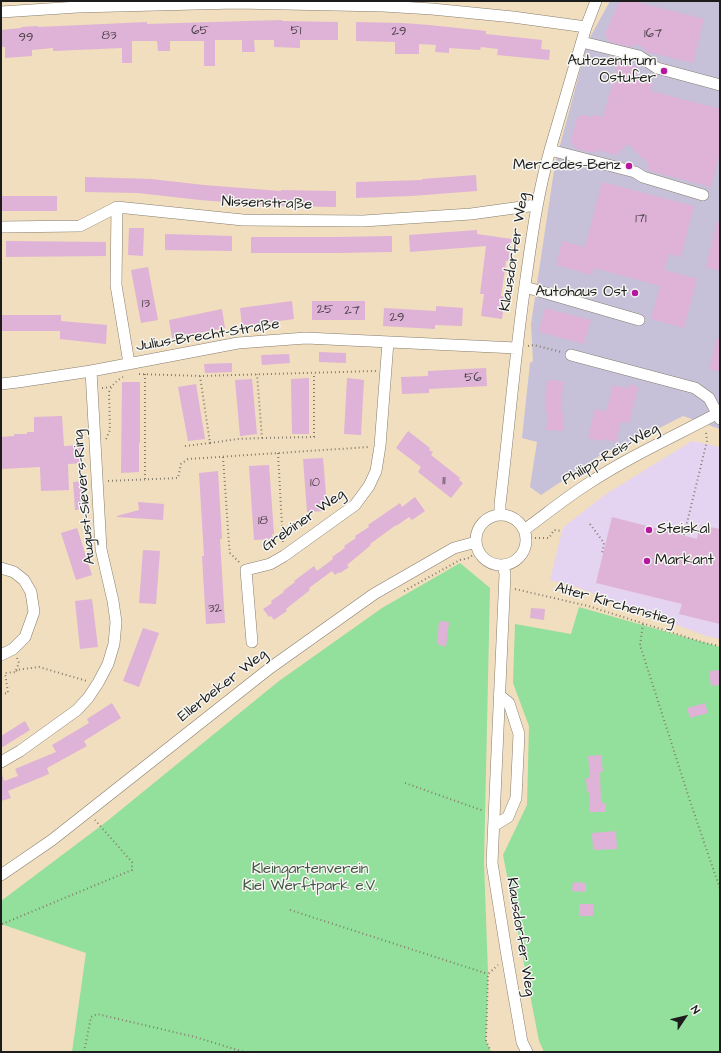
<!DOCTYPE html>
<meta charset="utf-8">
<style>
body{margin:0}
#map{position:relative;width:721px;height:1053px;overflow:hidden;background:#f0debe;font-family:"Architects Daughter",sans-serif}
canvas{display:block}
.frame{position:absolute;inset:0;border:2px solid #1c1c1c;pointer-events:none}
.north{position:absolute;left:665px;top:997px;width:40px;height:40px;-webkit-text-stroke:3px #f6f6f2;paint-order:stroke;rotate:55deg;font-size:11px;font-weight:700;line-height:16px;text-align:center;color:#1c1c1c}
.north::after{content:'';display:block;margin:auto;width:14px;height:18px;background:#1c1c1c;clip-path:polygon(50% 0,100% 100%,50% 72%,0 100%)}
</style>
<div id="map">
<canvas width="721" height="1053"></canvas>
<div class="frame"></div>
<div class="north">N</div>
</div>
<script>
const context = document.querySelector('canvas').getContext('2d');
context.lineJoin = 'round';
function fill(path, color) { context.fillStyle = color; context.fill(path, 'evenodd'); }
function strokePath(path, color, width, dash) { context.strokeStyle = color; context.lineWidth = width; context.lineCap = dash ? 'butt' : 'round'; context.setLineDash(dash || []); context.stroke(path); }
function label(font, color, halo, rows, align = 'center') {
  context.font = font + ' "Architects Daughter",sans-serif'; context.lineWidth = 3; context.setLineDash([]); context.textBaseline = 'middle'; context.strokeStyle = halo; context.fillStyle = color; for (const [text, x, y, turn = 0] of rows) {
    context.save(); context.translate(x, y); context.rotate((+turn || 0) * Math.PI / 180); context.textAlign = isNaN(turn) ? turn : align; if (halo) context.strokeText(text, 0, 0); context.fillText(text, 0, 0); context.restore();
  }
}
const built = new Path2D(`
 M692,441L720,447V639L706,636L577,587L550,580L562,531L565,526L606,494Z`);
const industrial = new Path2D(`
 M610,1H720V429L683,416L622,447L607,451L541,495L530,487L537,442L522,438L530,363L533,361L531,324L555,164L588,41Z`);
const green = new Path2D(`
 M460,563L490,588L484,862L488,974L486,1041L491,1052H72L86,953L1,924V901L106,822L279,681L382,608Z
 M579,607L720,647V1052H544L539,1041L503,855L527,805L529,726L513,683L515,624L571,634Z`);
const building = new Path2D(`
 M620,1H632L704,19L693,63L647,52L639,44L631,47L610,42L606,36V31Z
 M282,20V21L338,22V40H300V48L274,47V40H254L255,52H242V40H215V66H204V41H170V51H158L157,41H132V63H122V48L53,51V48L32,50V56L5,58V47H1V30L21,28V27L38,26V27L147,22V24Z
 M356,22L403,23L429,25L486,31V34L542,40L541,49L550,50L549,60L497,55L498,49L481,47L480,50L449,48V53L435,52L436,45L419,44V54H395V42L356,41Z
 M618,62L638,67L635,79L653,84L651,91L720,109V153L711,187L647,170L649,165L628,144L616,155L597,150L593,153L575,148L571,141L577,118L583,115L590,117L593,115L603,117Z
 M476,175L477,191L411,196L356,198V182L422,180V179Z
 M85,177L151,179L204,185L281,191V190L336,191V207L275,206L200,200L138,193L85,192Z
 M602,182L694,206L681,257L669,254L664,270L697,279L684,328L651,319L660,286L594,268L592,275L556,265L562,241L585,247Z
 M1,196H57V211H1Z
 M717,222L720,223V271L706,267Z
 M129,228H144L143,256L128,255Z
 M477,230V234L512,239L509,261H506L505,270L501,296L505,297L502,319L481,316L484,294H480L486,246L410,252L409,235Z
 M165,234L232,236V251L165,250Z
 M392,236V252L336,253H251V237H336Z
 M6,241L106,242V256L6,257Z
 M148,267L158,320L141,323L131,270Z
 M292,301L294,319L242,326L240,308Z
 M312,301H365V320H312Z
 M436,306L463,308L462,326L435,325V329L383,326L384,308L436,311Z
 M545,308L591,320L584,344L539,332Z
 M222,309L225,328L172,338L169,320Z
 M1,315H61V321L107,325L106,344L60,339V331H1Z
 M717,338H720V372L709,369Z
 M319,352L346,353V363L319,362Z
 M289,354L290,363L262,365L261,355Z
 M232,363V372L205,373L204,364Z
 M486,368L487,386L429,389V393L402,394L401,377L428,376V371Z
 M309,378V434H292L291,379Z
 M347,378L364,380L361,435L344,434Z
 M252,379L257,434L240,436L235,380Z
 M547,380L563,381L561,412H564L563,431L546,430L548,413H545Z
 M122,382H140V443H139V472L121,473Z
 M196,384L205,439L188,441L178,387Z
 M629,384L638,387L629,423L621,421L616,442L604,439L603,441L588,438L595,409L606,412L613,385L628,389Z
 M62,416L64,446L81,445L82,463L68,464L69,490L41,491L40,467L1,469V437L14,436V434H27V432H34V417Z
 M408,431L430,448L429,450L433,452L431,455L460,478L459,480L463,483L451,498L418,472L421,467L396,448Z
 M323,458L327,506H325V511L307,512L303,459Z
 M269,465L274,534H272L273,539L254,540L249,466Z
 M218,471L222,539H220L225,623L206,624L202,556H204L199,473Z
 M83,481L85,509L75,510L73,482Z
 M415,497L425,511L412,520L409,517L396,526V525L370,544L371,545L347,565L349,567L340,573L339,572L335,575L332,571L309,588L310,590L286,609L287,611L278,617L274,620L271,616L269,617L263,609L272,603L271,601L284,592L283,591L295,582L294,581L314,566L317,571L333,559L332,557L345,548L344,546L356,538L355,536L369,527L368,525L400,503L402,507Z
 M138,502L164,504L163,520L117,517V516L139,510Z
 M612,517L697,539L700,525L720,529V624L679,614L682,604L596,583Z
 M77,528L92,575L76,580L61,533Z
 M143,550L160,551L156,604L139,603Z
 M92,599L98,647L80,649L75,601Z
 M531,608L545,609L544,620L530,618Z
 M439,621L449,622L446,647L437,644Z
 M143,628L159,633L139,687L123,681Z
 M720,670V685L711,686L709,671Z
 M112,703L121,718L84,741L87,746L47,768L49,774L8,791L11,798L1,801V775L2,774L4,781L18,776L15,769L56,752L52,745L89,723L87,719Z
 M705,703L708,713L690,718L687,708Z
 M25,721L30,730L1,748V736Z
 M601,755L603,772H600L601,803H606V812H590V792L587,793L586,778H590L588,756Z
 M616,831L617,849L593,850L592,833Z
 M573,882L586,883V892L572,891Z
 M579,904H593V916H579Z`);
const path = new Path2D(`
 M528,346L534,345L561,352
 M139,374L200,376L376,371
 M145,374V479
 M102,388L111,387
 M262,438L314,437V373
 M106,439L110,430L109,392C112,385 116,381 123,377
 M210,443L238,439L262,438L257,374
 M185,446L210,443L200,376
 M278,453L283,544
 M223,457L229,544L230,553L240,563
 M108,481L178,478L181,464L188,459L369,447
 M590,524L604,543L602,554
 M684,535L707,441L706,432
 M531,538H549L554,530L562,531
 M515,589L588,606L705,643L720,646
 M404,591L460,560L469,558L474,554
 M643,624L640,645L690,801L720,889
 M17,658L19,663L16,670L39,667L87,681
 M1,694L8,693L5,673L17,672L16,670
 M405,783L484,811
 M290,910L488,974
 M2,924L132,870V862L95,820
 M84,1052L91,1017L97,1014L195,1037L244,1052
 M491,1052L486,1041L488,974L498,965`);
const minor = new Path2D(`
 M1,12L78,7L236,3L383,6L432,9L513,17L586,27
 M582,42L639,56L657,68L720,85
 M550,150L635,172L643,177L703,195
 M117,207L116,285L129,363
 M1,227L80,226L117,207L243,220L363,221L471,214L536,205
 M525,287L639,320
 M571,355L695,388L709,398L720,419
 M1,384L18,382L91,371L238,343L306,338L516,348
 M500,515V504C509,429 515,353 526,278C532,235 538,192 550,150L586,27L596,1
 M476 540a25 25 0 1 1 50 0a25 25 0 1 1-50 0Z
 M524,530C545,515 564,499 586,485C628,457 675,436 720,412
 M503,565L505,574L492,863L507,956L522,1042L527,1052
 M1,568L14,572L24,580L31,592L34,612L25,637L13,649L1,655
 M252,642L246,570L270,564L284,556L355,505L369,486L376,471L380,446L388,342
 M1,762L20,751L77,710L88,698L98,683L108,664L114,644L116,622L113,601L101,549L91,371
 M495,825L508,817L516,798L519,734L509,703L499,695
 M1,875L52,840L270,668L374,594L454,548L476,542`);
const markers = [
 [664,71,4,"#b5179e"],
 [629,166,4,"#b5179e"],
 [635,293,4,"#b5179e"],
 [649,530,4,"#b5179e"],
 [647,561,4,"#b5179e"]
];
const numberNames = [
 ["65",200,31],
 ["51",296,31],
 ["29",399,32],
 ["167",653,34],
 ["83",109,36],
 ["99",26,38],
 ["171",641,219],
 ["13",146,304],
 ["25",325,310],
 ["27",352,311],
 ["29",397,318],
 ["56",473,378],
 ["11",444,481],
 ["10",315,483],
 ["18",263,521],
 ["32",215,609]
];
const poiNames = [
 ["Autozentrum",656,62],
 ["Ostufer",656,79],
 ["Mercedes-Benz",621,166],
 ["Autohaus Ost",627,293],
 ["Steiskal",657,530,"left"],
 ["Markant",655,561,"left"]
];
const streetNames = [
 ["Nissenstraße",267,204,2],
 ["Klausdorfer Weg",515,252,-81],
 ["Julius-Brecht-Straße",208,336,-9],
 ["Philipp-Reis-Weg",611,455,-30],
 ["August-Sievers-Ring",85,497,-95],
 ["Grebiner Weg",304,521,-35],
 ["Alter Kirchenstieg",615,605,16],
 ["Ellerbeker Weg",223,686,-38],
 ["Klausdorfer Weg",520,937,81]
];
const parkNames = [
 ["Kleingartenverein",310,870],
 ["Kiel Werftpark e.V.",310,887]
];
fill(built, '#e4d3f1');
fill(industrial, '#c6c0d9');
fill(green, '#93df9c');
fill(building, '#dfb2d7');
strokePath(minor, '#867d6d', 12);
strokePath(path, '#867d6d', 2, [1, 3]);
strokePath(minor, '#fff', 11);
for (const [x, y, r, color] of markers) { const dot = new Path2D(); dot.arc(x, y, r, 0, 2 * Math.PI); context.fillStyle = color; context.fill(dot); strokePath(dot, '#f6f6f2', 1.5); }
label('13px', '#4d424b', null, numberNames);
label('15px', '#1c1c1c', '#f6f6f2', poiNames, 'right');
label('15px', '#1c1c1c', '#f6f6f2', streetNames);
label('15px', '#405642', '#f6f6f2', parkNames);
</script>
